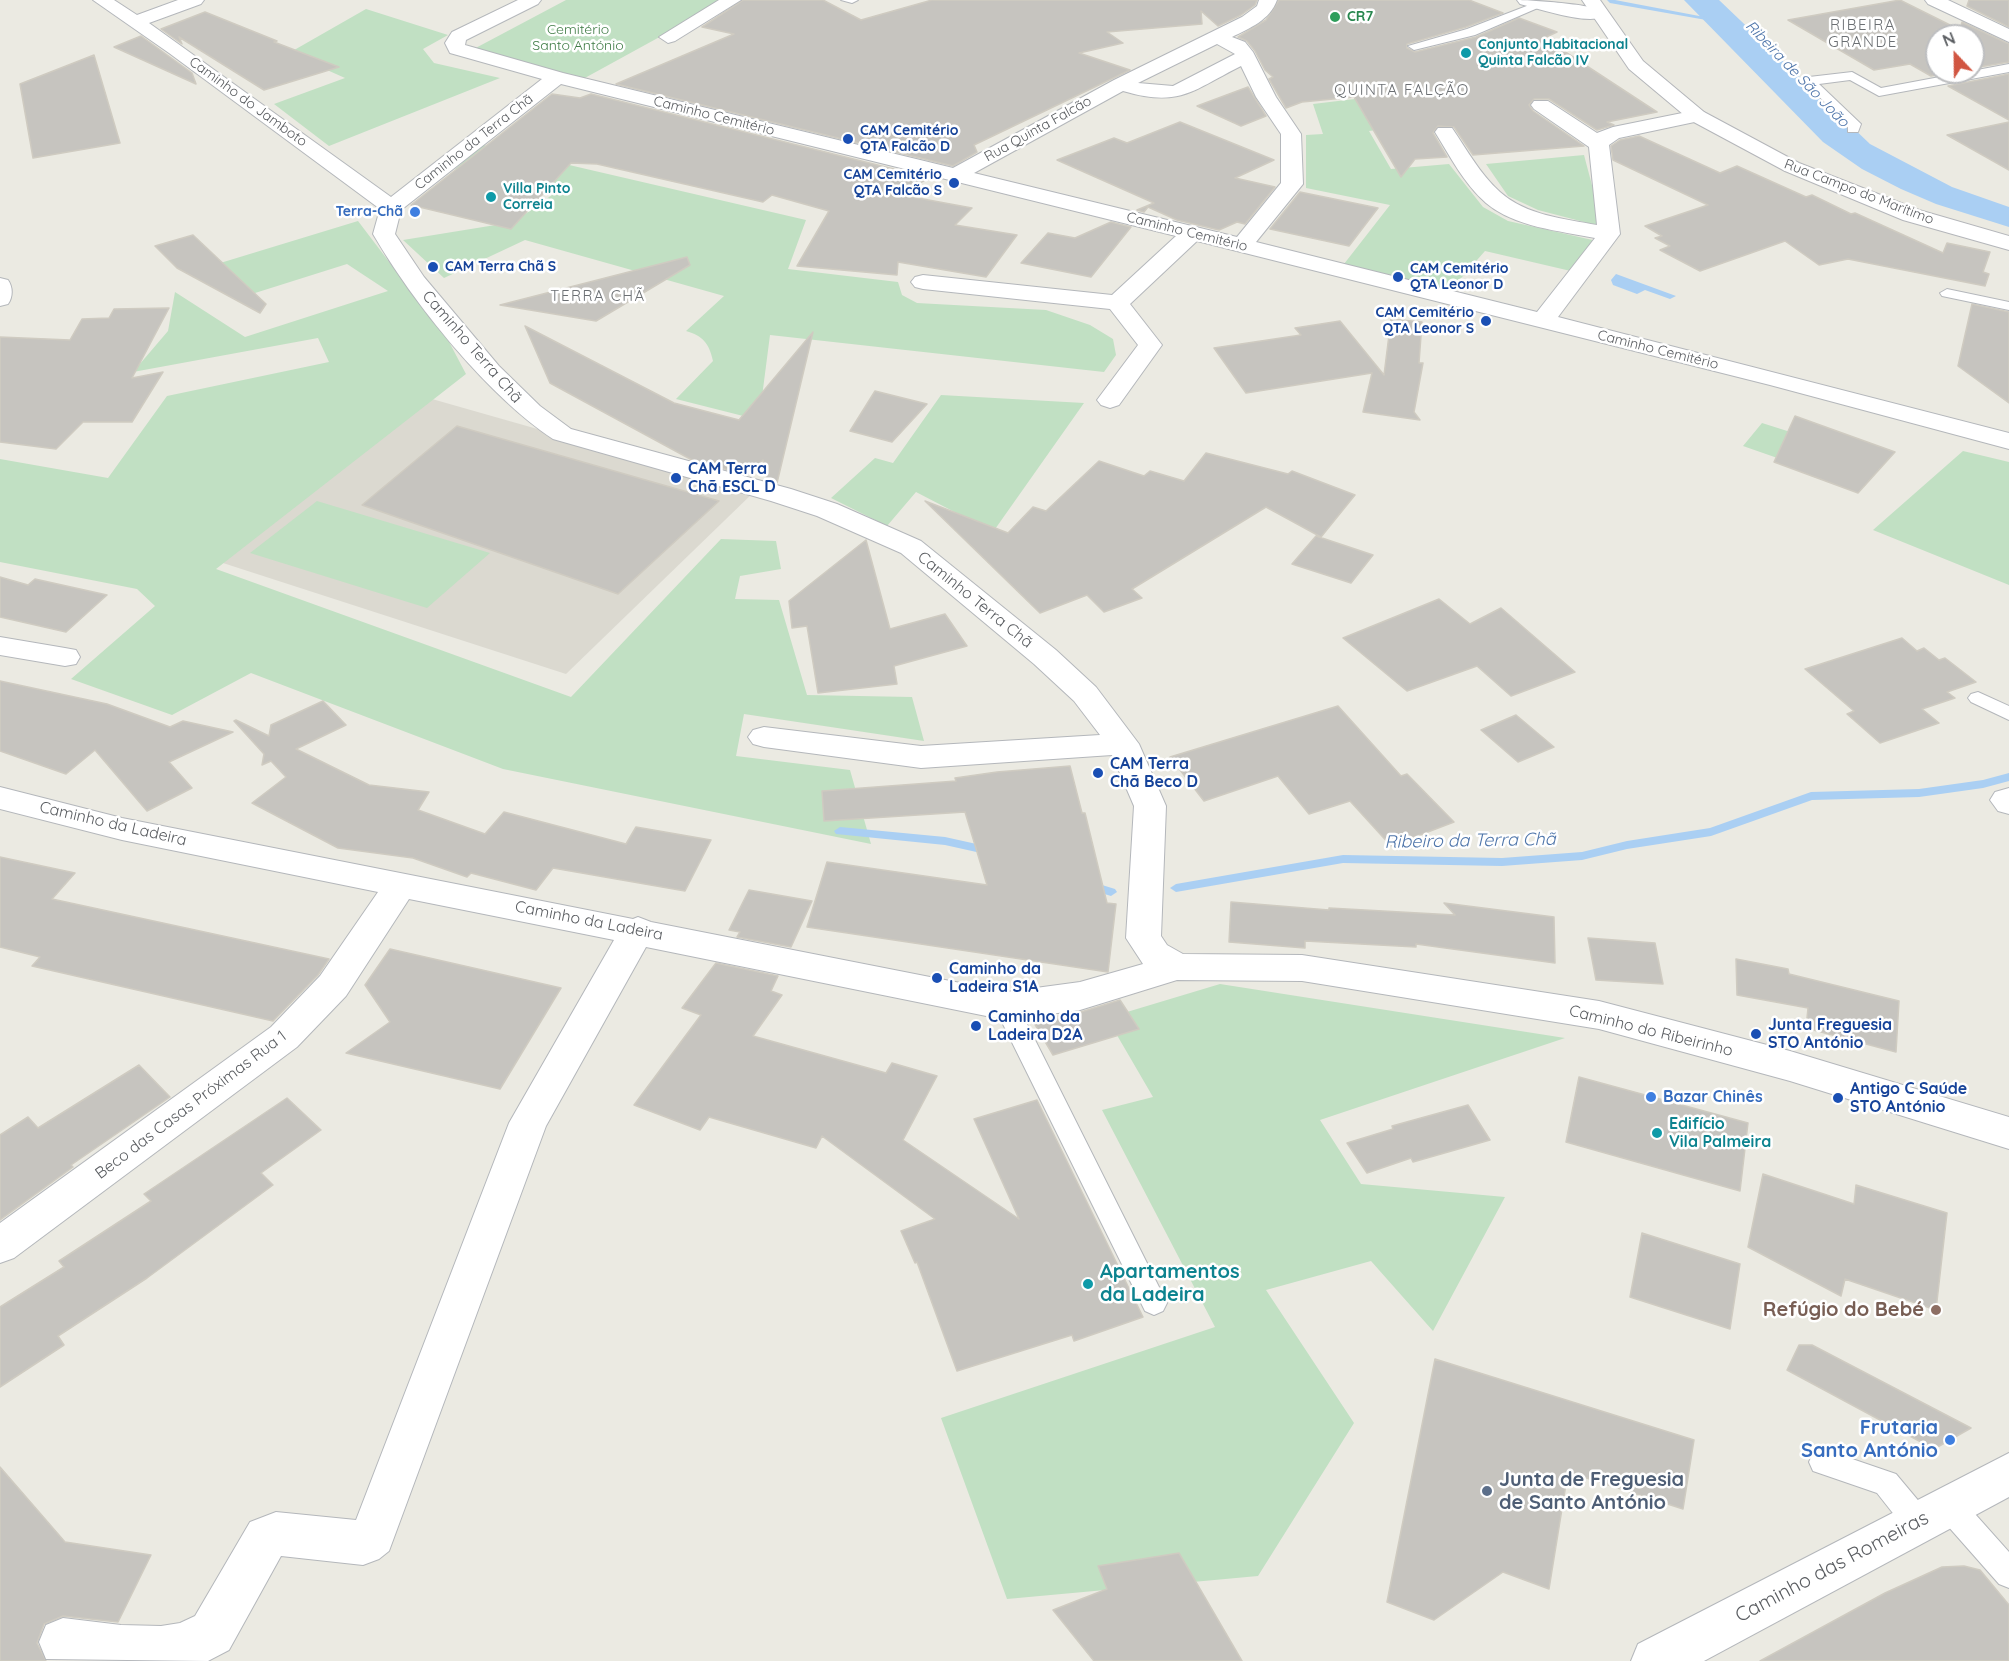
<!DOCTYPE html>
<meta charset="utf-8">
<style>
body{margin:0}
#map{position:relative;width:2009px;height:1661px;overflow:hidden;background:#ebeae2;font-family:Quicksand,sans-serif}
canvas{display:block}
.north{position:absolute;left:1925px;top:24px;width:60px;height:60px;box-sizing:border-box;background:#fff;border:2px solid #bdbec0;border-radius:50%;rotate:338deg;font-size:16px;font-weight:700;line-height:24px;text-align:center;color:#5a5d61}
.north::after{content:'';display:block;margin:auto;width:21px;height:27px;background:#d15642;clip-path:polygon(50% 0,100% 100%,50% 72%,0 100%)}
</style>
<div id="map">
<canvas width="2009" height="1661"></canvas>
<div class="north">N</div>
</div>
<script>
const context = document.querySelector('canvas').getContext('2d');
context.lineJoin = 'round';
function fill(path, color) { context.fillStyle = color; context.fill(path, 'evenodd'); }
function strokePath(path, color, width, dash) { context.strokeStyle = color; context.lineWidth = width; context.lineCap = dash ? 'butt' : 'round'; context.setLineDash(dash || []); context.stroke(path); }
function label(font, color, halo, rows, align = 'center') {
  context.font = font + ' Quicksand,sans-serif'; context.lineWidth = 5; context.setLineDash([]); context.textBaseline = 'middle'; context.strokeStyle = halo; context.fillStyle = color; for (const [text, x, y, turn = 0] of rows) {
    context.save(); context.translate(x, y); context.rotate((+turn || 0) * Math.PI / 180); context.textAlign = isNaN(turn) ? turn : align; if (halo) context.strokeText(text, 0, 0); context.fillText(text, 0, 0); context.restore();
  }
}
const education = new Path2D(`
 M418,395L755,491L566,674L155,541Z`);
const green = new Path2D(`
 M566,0H727L583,79L470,51Z
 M366,9L448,35L423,49L434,63L500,78L329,146L274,104L345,78L289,53Z
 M1380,96L1399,127L1369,131L1391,169L1449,164L1483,207L1508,221L1597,241L1575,272L1485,251L1447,294L1344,264L1390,205L1306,188V135L1323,134L1313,104Z
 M483,145L806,220L788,269L898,282L902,295L917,303L1046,310L1090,325L1113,339L1116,355L1104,372L770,335L759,420L676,399L713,361C709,343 703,336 686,331L724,296L525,240L444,278L403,240L514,222L552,195L455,169Z
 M1584,155L1603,227L1538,210L1508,196L1486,164Z
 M358,221L447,338L466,374L216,569L571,697L721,539L776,541L781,569L740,576L735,599L779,600L807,695L912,697L924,741L744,714L736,756L850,770L871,844L503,769L251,673L172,715L71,679L155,606L137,589L0,562V459L108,478L167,396L329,362L318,338L133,372L168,331L175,292L245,337L388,291L347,264L236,299L217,264Z
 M941,395L1084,403L993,532L916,492L887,526L831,498L875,458L893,463Z
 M1762,423L1825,443L1806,468L1743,446Z
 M1963,451L2009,462V585L1873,530Z
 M317,501L490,553L427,608L250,553Z
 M1220,984L1565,1038L1320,1120L1361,1184L1505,1197L1433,1331L1371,1261L1266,1290L1354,1423L1258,1576L1007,1599L941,1418L1215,1327L1102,1110L1153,1097L1107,1018Z`);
const water = new Path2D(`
 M1684,0H1719L1870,144L1952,187L2009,207V227L1936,204L1901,189L1862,169L1823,142Z
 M1616,274L1676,296L1670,299L1645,290L1637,294L1613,285L1611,280Z`);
const stream = new Path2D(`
 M1607,0H1615L1715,19L1712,21L1610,3Z
 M2009,773V781L1983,788L1919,797L1812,800L1711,836L1627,849L1582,860L1502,866L1343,863L1176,892L1170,888L1176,884L1343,855L1502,858L1582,852L1627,841L1710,828L1811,792L1919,789L1983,780Z
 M840,827L945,837L990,847L996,851L990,855L945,845L836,834L834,831Z
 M1089,881L1115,889L1117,892L1111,896L1085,888L1083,885Z`);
const building = new Path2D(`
 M743,0H823L861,20L932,0H1257L1255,5L1241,15L1218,26L1201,11L1202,24L1107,32L1123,43L1079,53L1130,70L974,145L977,152L953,166L616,84L734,34L702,27Z
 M1279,0H1469L1503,13L1466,27L1407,44V48L1415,52L1476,37L1519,18L1557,32L1544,38L1657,112L1607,122L1614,125L1597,130L1549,99H1534L1529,105L1533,111L1584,146L1473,155L1454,127L1438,126L1433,133L1447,157L1415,159L1401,177L1354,97L1302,102L1286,108L1269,79L1273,77L1265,70L1255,51L1247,41L1238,37L1266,20Z
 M1900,0L1960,30L1962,22L2009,44V62L1973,68V36H1937V72H1954L1931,76L1910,64L1874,70L1788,20Z
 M1969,0H2009V27L1967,6Z
 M205,12L277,41L274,42L339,67L264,90L179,37L182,44L161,29Z
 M141,36L192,73L196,84L114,47Z
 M94,55L120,143L33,158L20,84Z
 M2009,74V120L1948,86Z
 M1248,87L1266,116L1241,126L1197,106Z
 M552,94L580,98L591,94L930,178L896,194L972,208L955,225L1017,235L986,277L898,262L897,275L797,266L829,211L772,195L763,202L597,164L571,163L511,229L411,205Z
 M1180,122L1274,160L1235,178L1275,187L1245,224L1237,222L1219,230L1177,220L1148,207L1144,212L1137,210L1154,203L1057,160L1114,138L1127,143Z
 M2009,122V170L1947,135Z
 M1639,136L1720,173L1737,166L1806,197L1812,195L1851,214L1855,213L1943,253L1947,243L1990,252L1983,272L1989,274L1985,286L1848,259L1819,265L1785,241L1700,271L1660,250L1670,246L1655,238L1662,236L1645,226L1708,205L1613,160L1611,146L1620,140Z
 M1300,192L1378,208L1349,246L1270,229Z
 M1111,222L1131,227L1091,277L1021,263L1048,233L1075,238Z
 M193,235L266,304L260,313L177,268L155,246Z
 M687,257L690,265L596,321L500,305Z
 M1972,304L2009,312V403L1958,366Z
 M169,308L132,378L163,372L132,422H83L56,449L0,442V337L70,340L82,319L109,318L114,309Z
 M1391,319L1422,322L1419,363H1423L1414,412L1420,420L1363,412L1372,373L1246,393L1214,348L1301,335L1295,328L1340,321L1384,375Z
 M525,326L674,403L739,420L813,332L777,483L767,480L763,460L747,475L692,460L550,383Z
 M875,391L927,404L892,442L850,431Z
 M1795,416L1895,452L1858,493L1774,462Z
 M457,426L719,501L618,594L362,505Z
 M1206,453L1288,474L1292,471L1355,495L1321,537L1266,507L1132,589L1142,598L1104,612L1087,595L1040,613L925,501L1008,533L1033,507L1046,511L1099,461L1144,476L1150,471L1184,481Z
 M1316,536L1373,555L1351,583L1292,564Z
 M866,540L890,629L945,614L967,646L894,666L897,684L818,693L807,626L792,628L789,601Z
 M0,577L28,585L35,579L107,595L66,632L0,617Z
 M1439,599L1470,624L1501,608L1575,672L1511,696L1477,666L1407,691L1343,638Z
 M1902,638L1917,651L1924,648L1939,660L1945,658L1976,682L1947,692L1955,698L1922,709L1939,723L1880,743L1847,714L1854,711L1805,669Z
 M0,681L107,704L170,727L183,721L233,732L169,762L192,788L147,811L95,750L66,774L0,751Z
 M323,701L346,725L296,749L369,785L429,792L418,810L485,834L504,812L626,844L636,827L711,840L685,891L553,868L536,890L471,873L467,877L413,858L338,848L252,803L286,777L271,761L262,765L264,754L234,721L236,720L269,736L271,725Z
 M1338,706L1401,776L1407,774L1454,822L1391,846L1350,801L1309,814L1278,776L1204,801L1170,757Z
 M1516,715L1554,747L1518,762L1481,730Z
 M1070,766L1082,813H1085L1107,903L1116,904L1108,972L807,927L827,862L987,885L965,812L824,821L822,791L956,781L955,778L997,772Z
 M0,857L75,873L52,899L329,959L318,975L273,1021L32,966L40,957L0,947Z
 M749,890L812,901L791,947L737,937L740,932L729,930Z
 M1231,902L1329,910V908L1455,915L1444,903L1554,917L1555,963L1416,944V947L1305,941V948L1229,942Z
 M1588,938L1655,943L1663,984L1596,980Z
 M390,949L561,988L500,1089L346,1053L390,1022L365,985Z
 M1736,959L1788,969L1789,974L1899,1001L1896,1052L1806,1028L1808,1008L1737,995Z
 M716,963L778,976L771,991L782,995L753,1036L886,1073L892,1063L937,1076L903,1140L1019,1219L974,1119L1037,1100L1143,1317L1074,1341L1072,1335L957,1371L917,1262L915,1263L901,1231L935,1219L822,1136L816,1148L709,1117L700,1130L634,1105L701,1015L682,1008Z
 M1120,1000L1139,1029L1053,1055L1033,1021L1081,1012Z
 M139,1065L170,1097L71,1165L73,1167L0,1220V1135L28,1117L38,1128Z
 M1579,1077L1748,1123L1740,1191L1566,1142Z
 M287,1098L321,1130L261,1173L273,1185L147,1278L58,1336L64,1345L0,1387V1307L64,1267L59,1261L151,1201L144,1194Z
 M1468,1105L1490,1140L1413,1162L1411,1158L1367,1173L1347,1143L1393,1129L1392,1126Z
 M1763,1174L1854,1204L1856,1185L1947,1213L1936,1310L1845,1279L1841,1296L1748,1247Z
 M1642,1233L1740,1264L1730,1329L1630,1297Z
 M1799,1345H1812L1971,1428L1934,1449L1787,1370Z
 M1435,1359L1694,1440L1683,1509L1568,1472L1549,1589L1503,1572L1434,1620L1387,1602Z
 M0,1467L65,1542L151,1555L118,1622L63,1616L44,1624L37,1643L46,1661H0Z
 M1179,1553L1242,1661H1094L1053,1610L1107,1589L1098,1566Z
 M1964,1566L1980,1570L2009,1605V1661H1760L1885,1593L1942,1567Z`);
const service = new Path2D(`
 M841,0H858L852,3Z
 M1537,2L1547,4L1475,35L1414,50L1408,46L1467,29Z
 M2009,64V72L1879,96L1850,80L1819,84L1861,124L1858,132H1848V125L1803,81L1809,77L1852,72L1881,88Z
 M1947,289L2009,302V310L1942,296L1940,293Z
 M1978,692L2009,706V720L1971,702L1968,698L1971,694Z
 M1006,997L1014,1000L1018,1006L1163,1295L1167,1303L1163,1311L1154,1315L1145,1311L994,1006L998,1000Z
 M1823,1449L1896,1474L1927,1511L1931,1521L1927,1531L1917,1535L1907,1531L1877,1493L1813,1471L1809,1462L1813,1453Z
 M1949,1492L1959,1496L2009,1552V1588L1999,1584L1939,1516L1935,1506L1939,1496Z`);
const minor = new Path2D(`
 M93,0H114L137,15L178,0H204L201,4L149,23L391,197L542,79L450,53L445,43L452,32L518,0H541L538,4L466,40L465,45L563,73L953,168L1114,80L1242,17L1257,6L1259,0H1277C1270,20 1250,28 1232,37L1245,42L1253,52L1276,97L1301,134L1303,184L1256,242L1537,312L1595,238C1560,231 1514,227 1486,203C1464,184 1450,156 1435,132L1438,128H1452C1467,150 1480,174 1500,192C1525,215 1565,219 1597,225L1589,147L1534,109L1531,105L1534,101H1548L1597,133L1613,127L1697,110L1704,112L1707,116L1704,120L1619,138L1609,145L1620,234L1558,317L2009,433V449L1770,385L1197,241L1130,304L1162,345L1119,405L1110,408L1101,405L1097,400L1138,345L1110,309L923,289L915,287L911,282L915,277L923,275L1112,295L1176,236L561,84L401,210L395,234L424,277L499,366L540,406L571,429L791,489L837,504L921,541L1056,650L1096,687L1139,744L1166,806L1161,936L1167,945L1183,954L1302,955L1599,1001L1790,1051L2009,1117V1149L1790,1081L1599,1029L1302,981L1177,980L1080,1010L1006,1020L646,947L546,1126L389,1551L379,1559L363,1565L281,1556L229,1650L208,1661L46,1659L39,1642L46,1625L63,1618L121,1625L161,1626L180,1623L195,1616L250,1522L276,1512L356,1520L509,1123L614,940L409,899L346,996L297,1047L14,1258L0,1263V1223L271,1027L320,976L378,892L122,840L0,809V787L122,818L633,919L638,917L651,922L1006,992L1080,982L1143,964L1126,938L1134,806L1112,755L921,768L764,747L753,744L748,737L753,730L764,727L921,746L1100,735L1074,701L1034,664L901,553L817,516L771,501L553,439C487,395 413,303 373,234L380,209L169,53ZM1217,44L1235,54L1173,86L1138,83ZM1241,66L1256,97L1281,134V183L1237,237L974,173L1123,91C1180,108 1193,90 1241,66Z
 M719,0H741L675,41L668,43L659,37Z
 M1517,0C1531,0 1602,5 1608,13C1597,29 1537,8 1520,4Z
 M1925,0H1948L2009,29V42L1928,4Z
 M0,278L8,280C13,287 13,297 8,304L0,306Z
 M0,637L65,648L76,650L80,657L76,664L65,666L0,655Z
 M2009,788V814L1998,811L1990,800L1995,792Z`);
const tertiary = new Path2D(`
 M2009,1453V1497L1704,1661H1631L1638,1644Z`);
const secondary = new Path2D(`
 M1582,0H1600L1643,61L1704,112L1799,163L1919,210L2009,236V250L1903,220L1785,171L1690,120L1629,69Z`);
const markers = [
 [1335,17,6,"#2e9e5b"],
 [1466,53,6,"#0f9aa8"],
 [848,139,6,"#1a4fb4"],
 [954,183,6,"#1a4fb4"],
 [491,197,6,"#0f9aa8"],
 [415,212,6,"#3f7fe0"],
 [433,267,6,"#1a4fb4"],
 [1398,277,6,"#1a4fb4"],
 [1486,321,6,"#1a4fb4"],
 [676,478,6,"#1a4fb4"],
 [1098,773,6,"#1a4fb4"],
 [937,978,6,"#1a4fb4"],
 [976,1026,6,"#1a4fb4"],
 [1756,1034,6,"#1a4fb4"],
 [1651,1097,6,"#3f7fe0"],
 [1838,1098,6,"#1a4fb4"],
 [1657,1133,6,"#0f9aa8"],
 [1088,1284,6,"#0f9aa8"],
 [1936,1310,6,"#8d6e63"],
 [1950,1440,6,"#3f7fe0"],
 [1487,1491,6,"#5c6f8a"]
];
const farLeisurenames = [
 ["CR7",1347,17]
];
const farParknames = [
 ["Cemitério",578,30],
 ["Santo António",578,46]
];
const farCulturenames = [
 ["Conjunto Habitacional",1478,45],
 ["Quinta Falcão IV",1478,61],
 ["Villa Pinto",503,189],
 ["Correia",503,205]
];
const farStreetnames = [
 ["Caminho do Jamboto",248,102,36],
 ["Caminho Cemitério",714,116,14],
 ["Rua Quinta Falcão",1038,129,-29],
 ["Caminho da Terra Chã",474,142,-38],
 ["Rua Campo do Marítimo",1859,192,21],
 ["Caminho Cemitério",1187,232,14],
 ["Caminho Cemitério",1658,350,14]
];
const farTransitnames = [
 ["CAM Cemitério",860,131],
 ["QTA Falcão D",860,147],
 ["CAM Cemitério",942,175,"right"],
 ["QTA Falcão S",942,191,"right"],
 ["CAM Terra Chã S",445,267],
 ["CAM Cemitério",1410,269],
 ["QTA Leonor D",1410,285],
 ["CAM Cemitério",1474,313,"right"],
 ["QTA Leonor S",1474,329,"right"]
];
const farShopnames = [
 ["Terra-Chã",403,212]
];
const farNeighbourhoodnames = [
 ["RIBEIRA",1863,25],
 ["GRANDE",1863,42],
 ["QUINTA FALÇÃO",1402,90],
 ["TERRA CHÃ",598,296]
];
const farWaternames = [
 ["Ribeira de São João",1797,74,46]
];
const streetNames = [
 ["Caminho Terra Chã",472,347,49],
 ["Caminho Terra Chã",975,600,39],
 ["Caminho da Ladeira",113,824,13],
 ["Caminho da Ladeira",589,921,11],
 ["Caminho do Ribeirinho",1651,1031,14],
 ["Beco das Casas Próximas Rua 1",191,1105,-37]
];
const transitNames = [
 ["CAM Terra",688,469],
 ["Chã ESCL D",688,487],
 ["CAM Terra",1110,764],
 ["Chã Beco D",1110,782],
 ["Caminho da",949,969],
 ["Ladeira S1A",949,987],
 ["Caminho da",988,1017],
 ["Ladeira D2A",988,1035],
 ["Junta Freguesia",1768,1025],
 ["STO António",1768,1043],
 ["Antigo C Saúde",1850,1089],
 ["STO António",1850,1107]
];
const shopNames = [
 ["Bazar Chinês",1663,1097]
];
const cultureNames = [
 ["Edifício",1669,1124],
 ["Vila Palmeira",1669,1142]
];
const waterNames = [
 ["Ribeiro da Terra Chã",1470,841,-1]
];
const nearCulturenames = [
 ["Apartamentos",1100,1272],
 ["da Ladeira",1100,1295]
];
const nearEducationnames = [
 ["Refúgio do Bebé",1924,1310]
];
const nearShopnames = [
 ["Frutaria",1938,1428],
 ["Santo António",1938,1451]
];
const nearServicenames = [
 ["Junta de Freguesia",1499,1480],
 ["de Santo António",1499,1503]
];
const nearStreetnames = [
 ["Caminho das Romeiras",1832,1567,-28]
];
fill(education, '#dbd9d0');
fill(green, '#c1e0c3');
fill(water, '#aacff3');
fill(stream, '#aacff3');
fill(building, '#c6c4bf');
strokePath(building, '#cfcbc1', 1.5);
strokePath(service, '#b4b7bb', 2);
strokePath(minor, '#b4b7bb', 2);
strokePath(tertiary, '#b4b7bb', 2);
strokePath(secondary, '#b4b6ba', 2);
fill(service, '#fff');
fill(minor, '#fff');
fill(tertiary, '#fff');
fill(secondary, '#fff');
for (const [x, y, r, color] of markers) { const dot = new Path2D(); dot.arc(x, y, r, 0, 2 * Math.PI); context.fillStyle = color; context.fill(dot); strokePath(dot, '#fff', 2); }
label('bold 14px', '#27864d', '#fff', farLeisurenames, 'left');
label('14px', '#3f7b45', '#fff', farParknames);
label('bold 14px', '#0d838f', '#fff', farCulturenames, 'left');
label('14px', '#5a5d61', '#fff', farStreetnames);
label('bold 14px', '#164399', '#fff', farTransitnames, 'left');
label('bold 14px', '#366cbe', '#fff', farShopnames, 'right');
context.letterSpacing = '1.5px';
label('15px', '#6b6f73', '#fff', farNeighbourhoodnames);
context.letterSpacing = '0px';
label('italic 15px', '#4e75aa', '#fff', farWaternames);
label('16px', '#5a5d61', '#fff', streetNames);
label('bold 16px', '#164399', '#fff', transitNames, 'left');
label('bold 16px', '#366cbe', '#fff', shopNames, 'left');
label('bold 16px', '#0d838f', '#fff', cultureNames, 'left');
label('italic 18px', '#4e75aa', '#fff', waterNames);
label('bold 20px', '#0d838f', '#fff', nearCulturenames, 'left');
label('bold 20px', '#785e54', '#fff', nearEducationnames, 'right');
label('bold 20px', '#366cbe', '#fff', nearShopnames, 'right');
label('bold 20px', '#4e5e75', '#fff', nearServicenames, 'left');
label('20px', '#5a5d61', '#fff', nearStreetnames);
</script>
